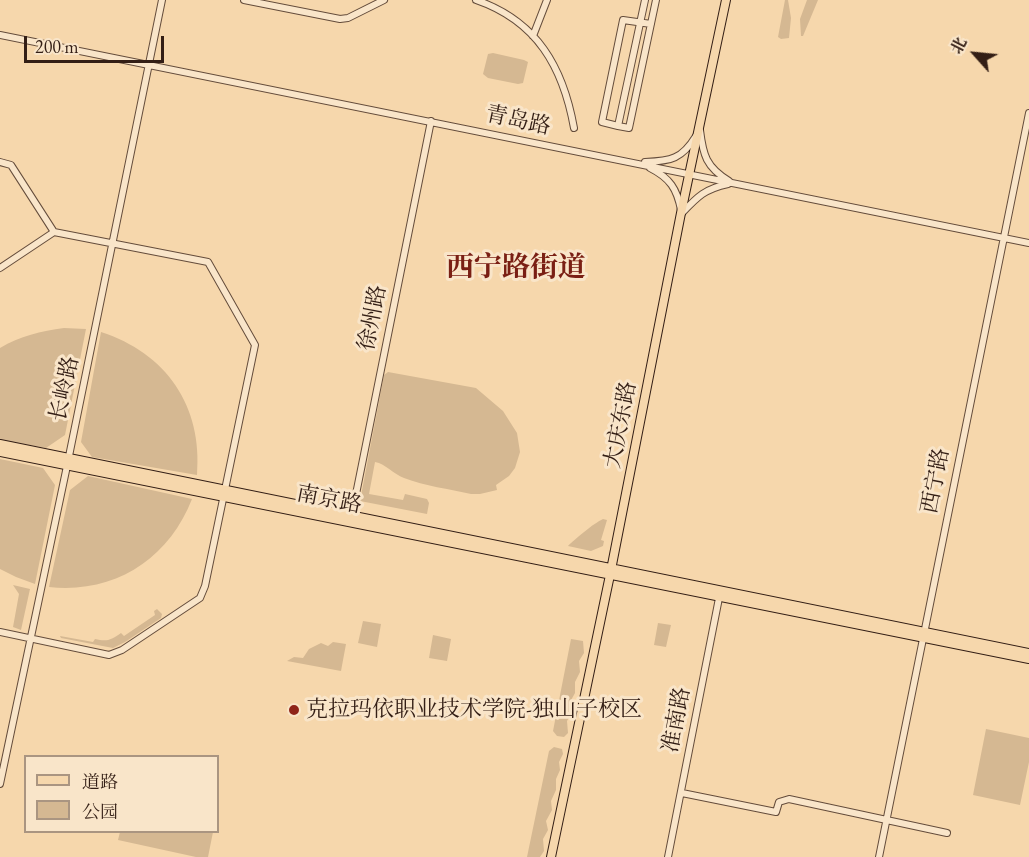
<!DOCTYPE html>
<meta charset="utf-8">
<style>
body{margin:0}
#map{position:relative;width:1029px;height:857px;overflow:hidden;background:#f6d7ac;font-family:"EB Garamond","Noto Serif SC",serif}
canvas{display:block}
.legend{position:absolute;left:24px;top:755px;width:195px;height:78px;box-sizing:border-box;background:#f9e5c9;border:2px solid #aa9581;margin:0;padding:8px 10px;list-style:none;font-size:18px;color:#331e15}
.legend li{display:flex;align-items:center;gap:12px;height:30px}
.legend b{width:30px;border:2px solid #aa9581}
.north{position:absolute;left:945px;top:24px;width:60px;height:60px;-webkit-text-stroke:4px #f9e5c9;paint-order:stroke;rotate:297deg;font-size:16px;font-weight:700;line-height:24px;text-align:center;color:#331e15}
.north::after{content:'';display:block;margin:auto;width:21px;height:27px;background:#331e15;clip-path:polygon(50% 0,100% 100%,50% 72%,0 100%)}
.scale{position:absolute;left:24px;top:36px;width:140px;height:27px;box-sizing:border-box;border:3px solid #331e15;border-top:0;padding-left:8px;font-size:18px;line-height:21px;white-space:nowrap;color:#331e15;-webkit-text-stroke:4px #f9e5c9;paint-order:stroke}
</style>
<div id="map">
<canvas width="1029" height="857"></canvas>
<ul class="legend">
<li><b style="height:8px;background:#f6d7ac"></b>道路</li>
<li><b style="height:16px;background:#d5b892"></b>公园</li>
</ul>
<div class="north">北</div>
<div class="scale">200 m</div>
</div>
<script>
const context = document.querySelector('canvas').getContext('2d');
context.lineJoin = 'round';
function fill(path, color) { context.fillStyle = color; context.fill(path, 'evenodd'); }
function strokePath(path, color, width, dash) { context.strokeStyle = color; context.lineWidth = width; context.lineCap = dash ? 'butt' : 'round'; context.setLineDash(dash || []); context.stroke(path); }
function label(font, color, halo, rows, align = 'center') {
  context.font = font + ' "EB Garamond","Noto Serif SC",serif'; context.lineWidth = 6; context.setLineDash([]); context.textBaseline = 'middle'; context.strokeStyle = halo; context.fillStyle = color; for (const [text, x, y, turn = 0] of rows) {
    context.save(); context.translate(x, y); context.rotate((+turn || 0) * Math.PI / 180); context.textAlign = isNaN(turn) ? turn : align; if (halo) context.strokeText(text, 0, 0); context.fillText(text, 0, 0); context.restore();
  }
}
const green = new Path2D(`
 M785,0H788L791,18L789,38L781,39L778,37Z
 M807,0H818L803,36H801L800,19Z
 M493,53L524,60L528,62L523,83L518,84L488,78L483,74L488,54Z
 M64,328L86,329L65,435L46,448L0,440V348C20,336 41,331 64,328Z
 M101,332C166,353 203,406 197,475L92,457L81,442Z
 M388,372L476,388L503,411L517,433L520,452L515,468L509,476L496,485L497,490L480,494H471C449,489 425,486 404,478C393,474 386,464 375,462L369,494L403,500L405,494L427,499L429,503L427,514L360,501L384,375Z
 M0,459L43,468L55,485L35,584L16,577L0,569Z
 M88,476L192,499C168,560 114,594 49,587L70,490Z
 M603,519L607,520L601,540L604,541L603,546L591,551L568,546C575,539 594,523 603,519Z
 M13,585L30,589L21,630L13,627L19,594Z
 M157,609L162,614L161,618L125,642L113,648L61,638L60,636L93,642L95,639C107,642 111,640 121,633L124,636L155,615L154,611Z
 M363,621L381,624L377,647L358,643Z
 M658,623L671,625L666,647L654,645Z
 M433,635L451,639L447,661L429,658Z
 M571,639L583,641L584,653L579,661L580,672L575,682V693L570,702L572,712L567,721L568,733L564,737L557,736L553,731Z
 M333,642L346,644L341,671L287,661L294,657L303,658L309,649L321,643L328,646Z
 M986,729L1029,738V762L1020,805L973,795Z
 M554,747L562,749L563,754L559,762L560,770L556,779V790L551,801L552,810L546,821L548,830L543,839L544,851L540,857H527L549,751Z
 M120,832H213L208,857H196L118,840Z`);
const minor = new Path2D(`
 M244,0L340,19L348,18L384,0
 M476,0C537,21 563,67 574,128
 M645,0L618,126L629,128L656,0
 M0,35L1029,243
 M533,36L547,0
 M618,126L602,122L623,20L651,24
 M700,130C703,155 706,167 729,181
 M0,162L11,165L54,232
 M645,162C671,161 682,159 696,136
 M650,168C670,178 677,189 681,210
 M682,213C698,196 705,189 728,184
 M0,268L54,232L208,262L255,345L205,586L200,598L122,650L109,655L0,632
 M351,519L431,121
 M0,784L67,466L162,0
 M682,793L776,812L779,802L789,799L947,833
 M668,857L720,593
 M879,857L1029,113`);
const major = new Path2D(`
 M0,444L1029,653
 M0,452L1029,659
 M551,857L610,575L681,213L726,0`);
const markers = [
 [294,710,6,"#8f2418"]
];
const streetNames = [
 ["青岛路",518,121,12],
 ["徐州路",373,318,-79],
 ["长岭路",65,389,-78],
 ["大庆东路",621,425,-79],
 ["西宁路",936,481,-79],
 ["南京路",329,500,11],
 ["准南路",677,720,-79]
];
const poiNames = [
 ["克拉玛依职业技术学院-独山子校区",306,710]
];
const districtNames = [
 ["西宁路街道",516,268]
];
fill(green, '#d5b892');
strokePath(minor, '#644c3b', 8);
strokePath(major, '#331e15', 10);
strokePath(minor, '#f9e5c9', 6);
strokePath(major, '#f6d7ac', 8);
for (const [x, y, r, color] of markers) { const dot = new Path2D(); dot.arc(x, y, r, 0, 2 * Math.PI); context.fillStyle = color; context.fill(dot); strokePath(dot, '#f9e5c9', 2); }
label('22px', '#331e15', '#f9e5c9', streetNames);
label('22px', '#331e15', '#f9e5c9', poiNames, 'left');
label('bold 28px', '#7a1f14', '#f9e5c9', districtNames);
</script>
